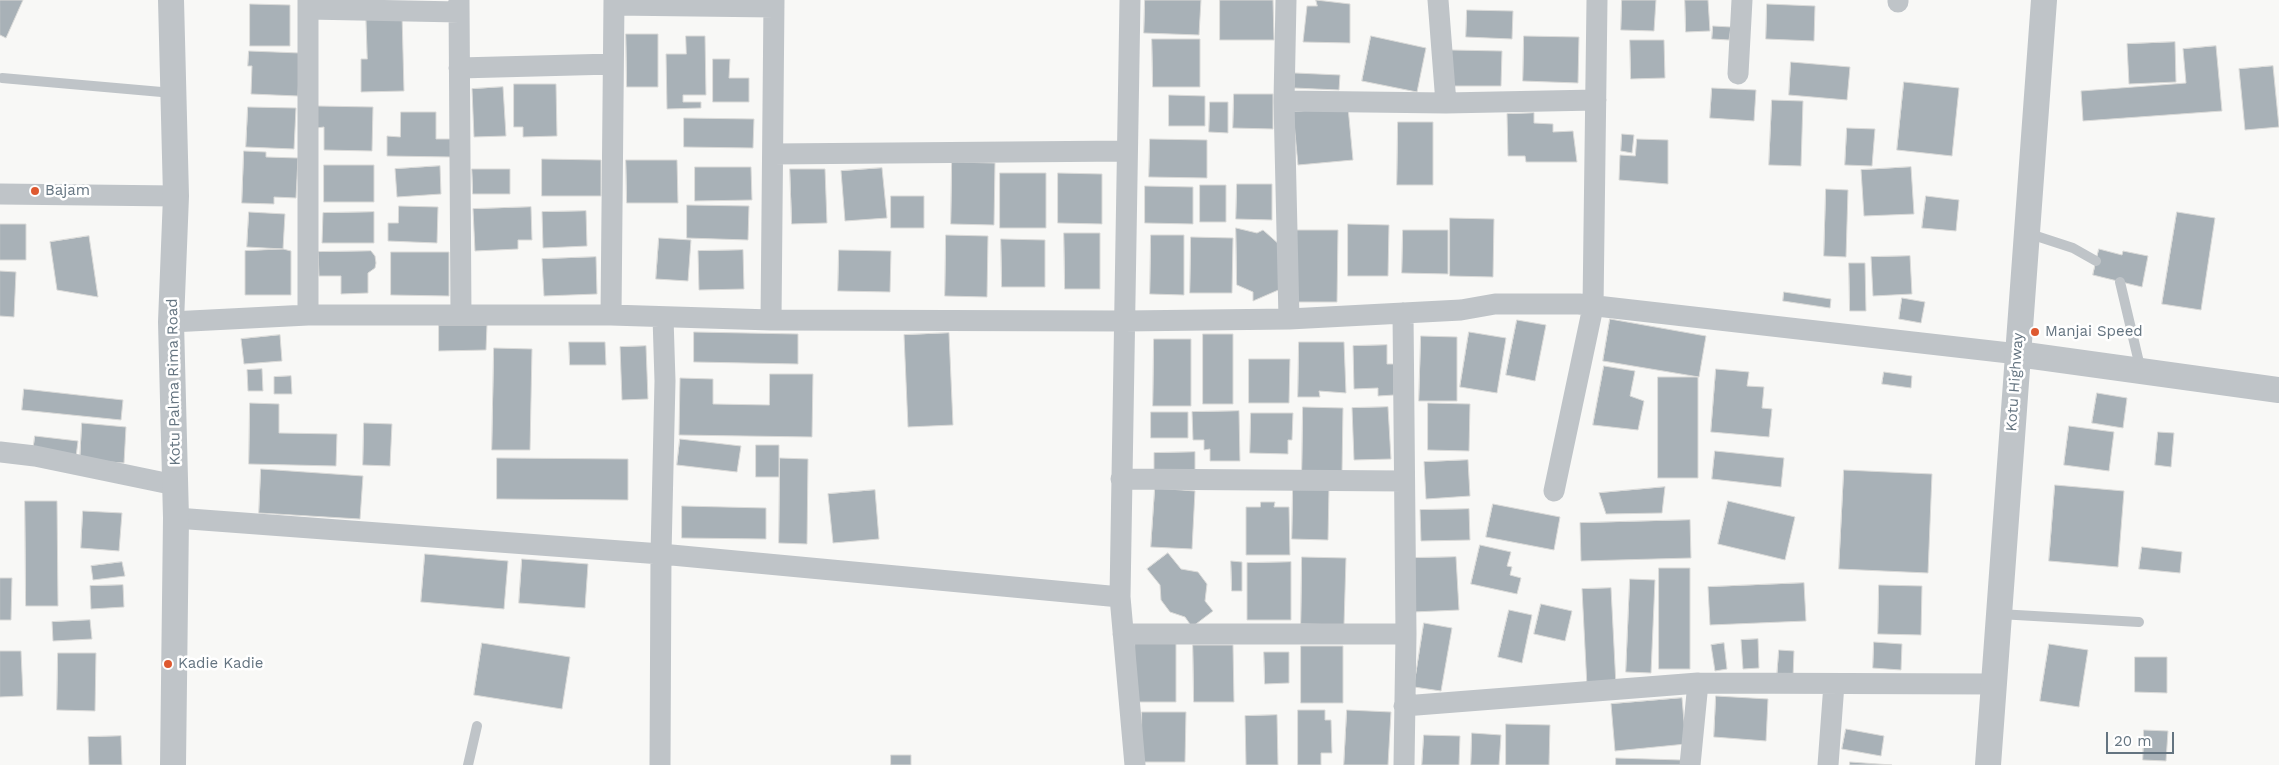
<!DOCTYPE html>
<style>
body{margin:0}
#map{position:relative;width:2279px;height:765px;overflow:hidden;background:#f8f8f6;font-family:"Work Sans",sans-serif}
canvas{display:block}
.scale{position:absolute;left:2106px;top:732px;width:68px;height:22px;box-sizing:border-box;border:2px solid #647480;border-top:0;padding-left:6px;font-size:15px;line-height:18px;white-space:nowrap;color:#647480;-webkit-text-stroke:4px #fff;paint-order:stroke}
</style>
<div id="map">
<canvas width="2279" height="765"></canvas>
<div class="scale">20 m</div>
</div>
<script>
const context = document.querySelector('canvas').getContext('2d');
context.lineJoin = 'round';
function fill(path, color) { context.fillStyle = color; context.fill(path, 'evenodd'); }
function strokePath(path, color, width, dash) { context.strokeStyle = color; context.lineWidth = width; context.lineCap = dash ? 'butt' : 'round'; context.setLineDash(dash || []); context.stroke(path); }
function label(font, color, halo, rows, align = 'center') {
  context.font = font + ' "Work Sans",sans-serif'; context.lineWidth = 5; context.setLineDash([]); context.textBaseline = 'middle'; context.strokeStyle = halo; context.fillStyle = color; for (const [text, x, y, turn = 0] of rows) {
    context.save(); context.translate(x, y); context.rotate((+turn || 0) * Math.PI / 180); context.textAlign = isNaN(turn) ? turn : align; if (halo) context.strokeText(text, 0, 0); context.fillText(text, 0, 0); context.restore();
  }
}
const building = new Path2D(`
 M0,0H23L6,38L0,35Z
 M1145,0H1201L1199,35L1144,33Z
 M1220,0H1273L1274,40H1220Z
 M1316,0L1350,4V43L1303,42L1307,6H1317Z
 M1622,0H1656L1654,31L1621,30Z
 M1685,0H1708L1710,31L1686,32Z
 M250,4L290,5V46H250Z
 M1767,4L1815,6L1814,41L1766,39Z
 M1467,10L1513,11L1512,39L1466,37Z
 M366,14H402L404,91L361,92V59H367Z
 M1713,26L1731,27L1729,40L1712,39Z
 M626,34H658V87H627Z
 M686,36H705L706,95H683V102H701V108L667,109L666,54H686Z
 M1371,36L1426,48L1417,92L1362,81Z
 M1524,36L1579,37L1578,83L1523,81Z
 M1152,39H1200V87H1153Z
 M1630,40H1664L1665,78L1631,79Z
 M2175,42L2176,82L2129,84L2127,44Z
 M2216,46L2222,111L2083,121L2081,91L2186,83L2183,49Z
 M1451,50L1502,51L1501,86H1450Z
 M249,51L300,53L298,96L251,94L252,66H248Z
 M713,59H730L729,78H749V102H713Z
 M1791,62L1850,67L1847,100L1789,95Z
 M2273,66L2279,127L2245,130L2239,69Z
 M1295,73L1340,75L1339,90L1294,88Z
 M1904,82L1959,88L1952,156L1897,150Z
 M514,84H556L557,136L523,137V127H514Z
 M503,87L506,136L474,137L472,89Z
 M1712,88L1756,90L1754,121L1710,118Z
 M1234,94H1273V129L1233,128Z
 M1169,95L1205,96V126H1169Z
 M1772,100L1803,101L1801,166L1769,165Z
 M1210,102H1228V133L1209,132Z
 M317,106L373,107L372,151L324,150V127L316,128Z
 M248,107L296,108L294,149L246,147Z
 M1348,107L1353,160L1298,165L1293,112Z
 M401,112H436V139H452V157L387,156V136L400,137Z
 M1534,113V123L1553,124V132L1573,131L1577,162H1526L1525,156H1508L1507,114Z
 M684,118L754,119L753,148L684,147Z
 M1398,122H1433V185H1397Z
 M1847,128L1875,129L1872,166L1845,165Z
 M1622,134L1634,135L1632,153L1621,151Z
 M1150,139L1207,140V178L1149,177Z
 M1637,139L1668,140V184L1619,180L1620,155L1635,156Z
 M244,151L266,152V157L298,158L296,198L274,197V204L242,203Z
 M542,159L601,160V196H542Z
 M626,160H677L678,203H627Z
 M952,162L995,163L994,225L951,224Z
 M324,165H374V202H324Z
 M440,166L441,194L397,197L395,169Z
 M695,167H751L752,200L695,201Z
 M1911,167L1914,214L1864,216L1861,170Z
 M882,168L887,218L845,221L841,171Z
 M472,169H510V194H473Z
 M790,169H825L827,223L792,224Z
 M1000,173H1046V228H1000Z
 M1058,173L1102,174V224L1058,223Z
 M1237,184H1272V220L1236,219Z
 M1200,185H1226V222H1200Z
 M1145,186L1193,187V224L1145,223Z
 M1826,189L1848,190L1846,257L1824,256Z
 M891,196H924V228H891Z
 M1926,196L1959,200L1956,231L1922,228Z
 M687,205L749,206L748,240L687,238Z
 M399,206L438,207L437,243L388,241V223H398Z
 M531,207L532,240H518V249L475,251L473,209Z
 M586,211L587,246L543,248L542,212Z
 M249,212L285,214L283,249L247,247Z
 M374,212V243H322L323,213Z
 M2177,212L2215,218L2201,310L2162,304Z
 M1450,218L1494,219L1493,277L1450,276Z
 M0,224H26V260H0Z
 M1348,224L1389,225L1388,276H1348Z
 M1236,228L1257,233L1263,230L1281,246L1283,288L1253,301V292L1237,285Z
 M1297,230H1338L1337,302H1296Z
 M1403,230H1448V274L1402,273Z
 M1064,233H1100V289H1065Z
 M946,235L988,236L987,297L945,296Z
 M1151,235H1184V295L1150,294Z
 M89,236L98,297L57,290L50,242Z
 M1191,237L1233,238L1232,293H1190Z
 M659,238L691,240L688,281L656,279Z
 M1001,239L1045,240V287H1002Z
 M283,249L291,251V295H245V251Z
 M2099,249L2122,255L2123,251L2148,256L2142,287L2093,275Z
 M743,250L744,289L699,290L698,251Z
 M839,250L891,251L890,292L838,291Z
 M371,251L375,256L376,263L375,268L368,273V293L341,294V276H319L318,252Z
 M391,252H449V296L391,295Z
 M1910,256L1912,294L1873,296L1871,257Z
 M596,257L597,294L544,296L542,259Z
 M1849,263H1865L1866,311H1850Z
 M0,271L16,272L14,317L0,316Z
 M1784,292L1831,299L1830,308L1783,301Z
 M1902,298L1925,302L1921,323L1899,319Z
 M1610,319L1706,336L1699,377L1603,361Z
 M1517,320L1546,325L1535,381L1506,375Z
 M439,325H487L486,350L439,351Z
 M694,332L798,334V364L694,362Z
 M1469,332L1506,338L1497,393L1460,387Z
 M949,333L953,425L908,427L904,335Z
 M1203,334H1233V404H1203Z
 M280,335L282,361L244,364L241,339Z
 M1421,336L1457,337V401H1419Z
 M1154,339H1191V406H1153Z
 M569,342H605L606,365H570Z
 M1299,342H1344L1346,393L1319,391L1320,397H1298Z
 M1387,345V364H1394V395L1378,396V388L1354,389L1353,346Z
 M646,346L648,399L622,400L620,347Z
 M494,348L532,349L530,450H492Z
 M1249,359H1290L1289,403H1249Z
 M1604,366L1635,371L1630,396L1644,401L1638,430L1593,425Z
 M262,369L263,391H248L247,370Z
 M1716,369L1749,372L1747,386L1764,387L1762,408L1772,409L1769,437L1711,432Z
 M1884,372L1912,376L1911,388L1882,384Z
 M770,374H813L812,437L679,435L680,378L713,379V404L769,405Z
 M291,376L292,394H274V377Z
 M1658,377H1698V478H1658Z
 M24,389L123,400L121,420L22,410Z
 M2097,393L2127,398L2123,428L2092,423Z
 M250,403L279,404V433L337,434L336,466L249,464Z
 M1428,403L1470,404L1469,451L1428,450Z
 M1303,407L1343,408L1342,472L1302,471Z
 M1388,407L1391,459L1354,460L1352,408Z
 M1239,411L1240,461H1210V449L1204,450V440H1193L1192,412Z
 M1151,412H1188V438H1151Z
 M1251,413H1293L1292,440H1288V454L1250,453Z
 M82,423L126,427L124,463L80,460Z
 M364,423L392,424L390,466L363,465Z
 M2069,426L2114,432L2109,471L2064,465Z
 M2158,432L2174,433L2171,467L2155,465Z
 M35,436L78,441L76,457L33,451Z
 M680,439L741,446L737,472L677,465Z
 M756,445H779V477H756Z
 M1715,451L1784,458L1781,487L1712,479Z
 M1195,452V474L1154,475V453Z
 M497,458L628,459V500L497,499Z
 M780,458L808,459L807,544L779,543Z
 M1468,460L1470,496L1426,499L1424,462Z
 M261,469L363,476L360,519L259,513Z
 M1844,470L1932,474L1928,573L1839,569Z
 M2055,485L2124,491L2118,567L2049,561Z
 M1293,487L1329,488L1328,540L1292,539Z
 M1665,487L1662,513L1606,514L1599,493Z
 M1155,488L1195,491L1192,549L1151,547Z
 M875,490L879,539L833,543L828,494Z
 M25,501H57L58,606H26Z
 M1728,501L1795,517L1785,560L1718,544Z
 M1261,502H1275L1274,507H1289L1290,555H1246V507H1260Z
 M1493,504L1560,517L1554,550L1486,537Z
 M682,506L766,508V539L682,538Z
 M1469,509L1470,540L1421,541L1420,510Z
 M83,511L122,513L119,551L81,548Z
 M1690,520L1691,558L1581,561L1580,523Z
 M1480,545L1511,552L1507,566L1512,567L1510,575L1521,578L1517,594L1471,584Z
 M2142,547L2182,552L2180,573L2139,569Z
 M1168,553L1181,569L1198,572L1207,584L1205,601L1213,611L1192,627L1185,617L1170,612L1161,600L1160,585L1147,569Z
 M425,554L508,561L504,609L421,602Z
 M1302,557L1346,558L1344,625L1301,624Z
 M1456,557L1459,610L1413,612L1411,558Z
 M522,559L588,564L585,608L519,603Z
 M1231,561L1242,562V591H1232Z
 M122,562L125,576L93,580L91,566Z
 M1291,562V620H1247V563Z
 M1659,568H1690V669H1659Z
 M0,578H12L11,620H0Z
 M1630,579L1655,580L1651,673L1626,672Z
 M1804,583L1806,621L1710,625L1708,587Z
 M123,585L124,607L91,609L90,586Z
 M1879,585L1922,586L1921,635L1878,634Z
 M1611,588L1616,686L1587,687L1582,589Z
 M1541,604L1572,611L1565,641L1534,634Z
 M1509,610L1532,615L1522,663L1498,657Z
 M90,620L92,639L53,641L52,622Z
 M1424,623L1452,628L1441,691L1414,687Z
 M1758,639L1759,668L1743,669L1741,640Z
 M1135,640H1176V702H1135Z
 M1874,642L1902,644L1901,670L1873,668Z
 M482,643L570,657L562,709L474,695Z
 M1724,643L1727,669L1715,671L1711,645Z
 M2049,644L2088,650L2079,707L2040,701Z
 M1193,645H1233L1234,702H1194Z
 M1301,646H1343V703H1301Z
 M1779,650L1794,651L1793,678L1777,677Z
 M0,651H21L23,696L0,697Z
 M1264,652H1289V683L1265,684Z
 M58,653H96L95,711L57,710Z
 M2135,657H2167V693L2135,692Z
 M1716,696L1768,699L1766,741L1714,737Z
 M1682,698L1686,744L1615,751L1611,704Z
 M1298,710H1325V720H1331L1332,753H1321V765H1298Z
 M1347,710L1391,712L1388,765H1344Z
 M1142,712H1186L1185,762H1142Z
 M1277,715L1278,765H1246L1245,716Z
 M1506,724L1550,725L1549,765H1506Z
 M1846,729L1884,736L1881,756L1842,749Z
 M2144,730L2168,731L2166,761L2143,760Z
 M1472,733L1501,735L1499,765H1471Z
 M1424,735L1460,736L1459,765H1422Z
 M121,736L122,765H89L88,737Z
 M891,755H911V765H891Z
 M1616,758L1681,760V765H1616Z
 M1850,762L1892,765H1850Z`);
const service = new Path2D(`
 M2,78L173,93
 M2027,233L2073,248L2096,261
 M2120,282L2141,371
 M1999,614L2139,622
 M468,765L477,726`);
const minor = new Path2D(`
 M459,0L461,315
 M1130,0L1120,597L1135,765
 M1286,0L1284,101L1289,319
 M1438,0L1446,103
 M1898,2V0
 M614,5L774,7
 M308,9L459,12
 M459,68L613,64
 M1738,74L1742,0
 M1284,101L1446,103L1596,100
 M773,154L1127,151
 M0,194L176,196
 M1403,313L1406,634L1404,765
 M308,315V0
 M611,315L614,0
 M771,320L774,0
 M171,322L308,315H611L771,320L1125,321L1289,319L1461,310L1495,304H1579L2018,354
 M0,452L35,456L175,485
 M1121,479L1404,481
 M1554,491L1593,307L1597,0
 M176,518L661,554L1120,597
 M1123,634H1406
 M1404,706L1698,683L1993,684
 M660,765L661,554L665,381L663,317
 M1690,765L1698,683
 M1828,765L1834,684`);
const tertiary = new Path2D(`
 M171,0L176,196L171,322L176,518L173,765
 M2018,354L2279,390
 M1988,765L2044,0`);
const markers = [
 [35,191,5,"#de5930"],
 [2035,332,5,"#de5930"],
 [168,664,5,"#de5930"]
];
const poiNames = [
 ["Bajam",45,191],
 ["Manjai Speed",2045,332],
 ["Kadie Kadie",178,664]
];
const streetNames = [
 ["Kotu Palma Rima Road",174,382,-91],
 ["Kotu Highway",2015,382,-86]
];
fill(building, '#a8b1b7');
strokePath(building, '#dadad8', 1);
strokePath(service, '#bfc4c8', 10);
strokePath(minor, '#bfc4c8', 21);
strokePath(tertiary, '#bfc4c8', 26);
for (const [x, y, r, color] of markers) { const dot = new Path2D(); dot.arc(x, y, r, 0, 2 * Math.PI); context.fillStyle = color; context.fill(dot); strokePath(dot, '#fff', 2); }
label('15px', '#647480', '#fff', poiNames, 'left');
label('15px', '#647480', '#fff', streetNames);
</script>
